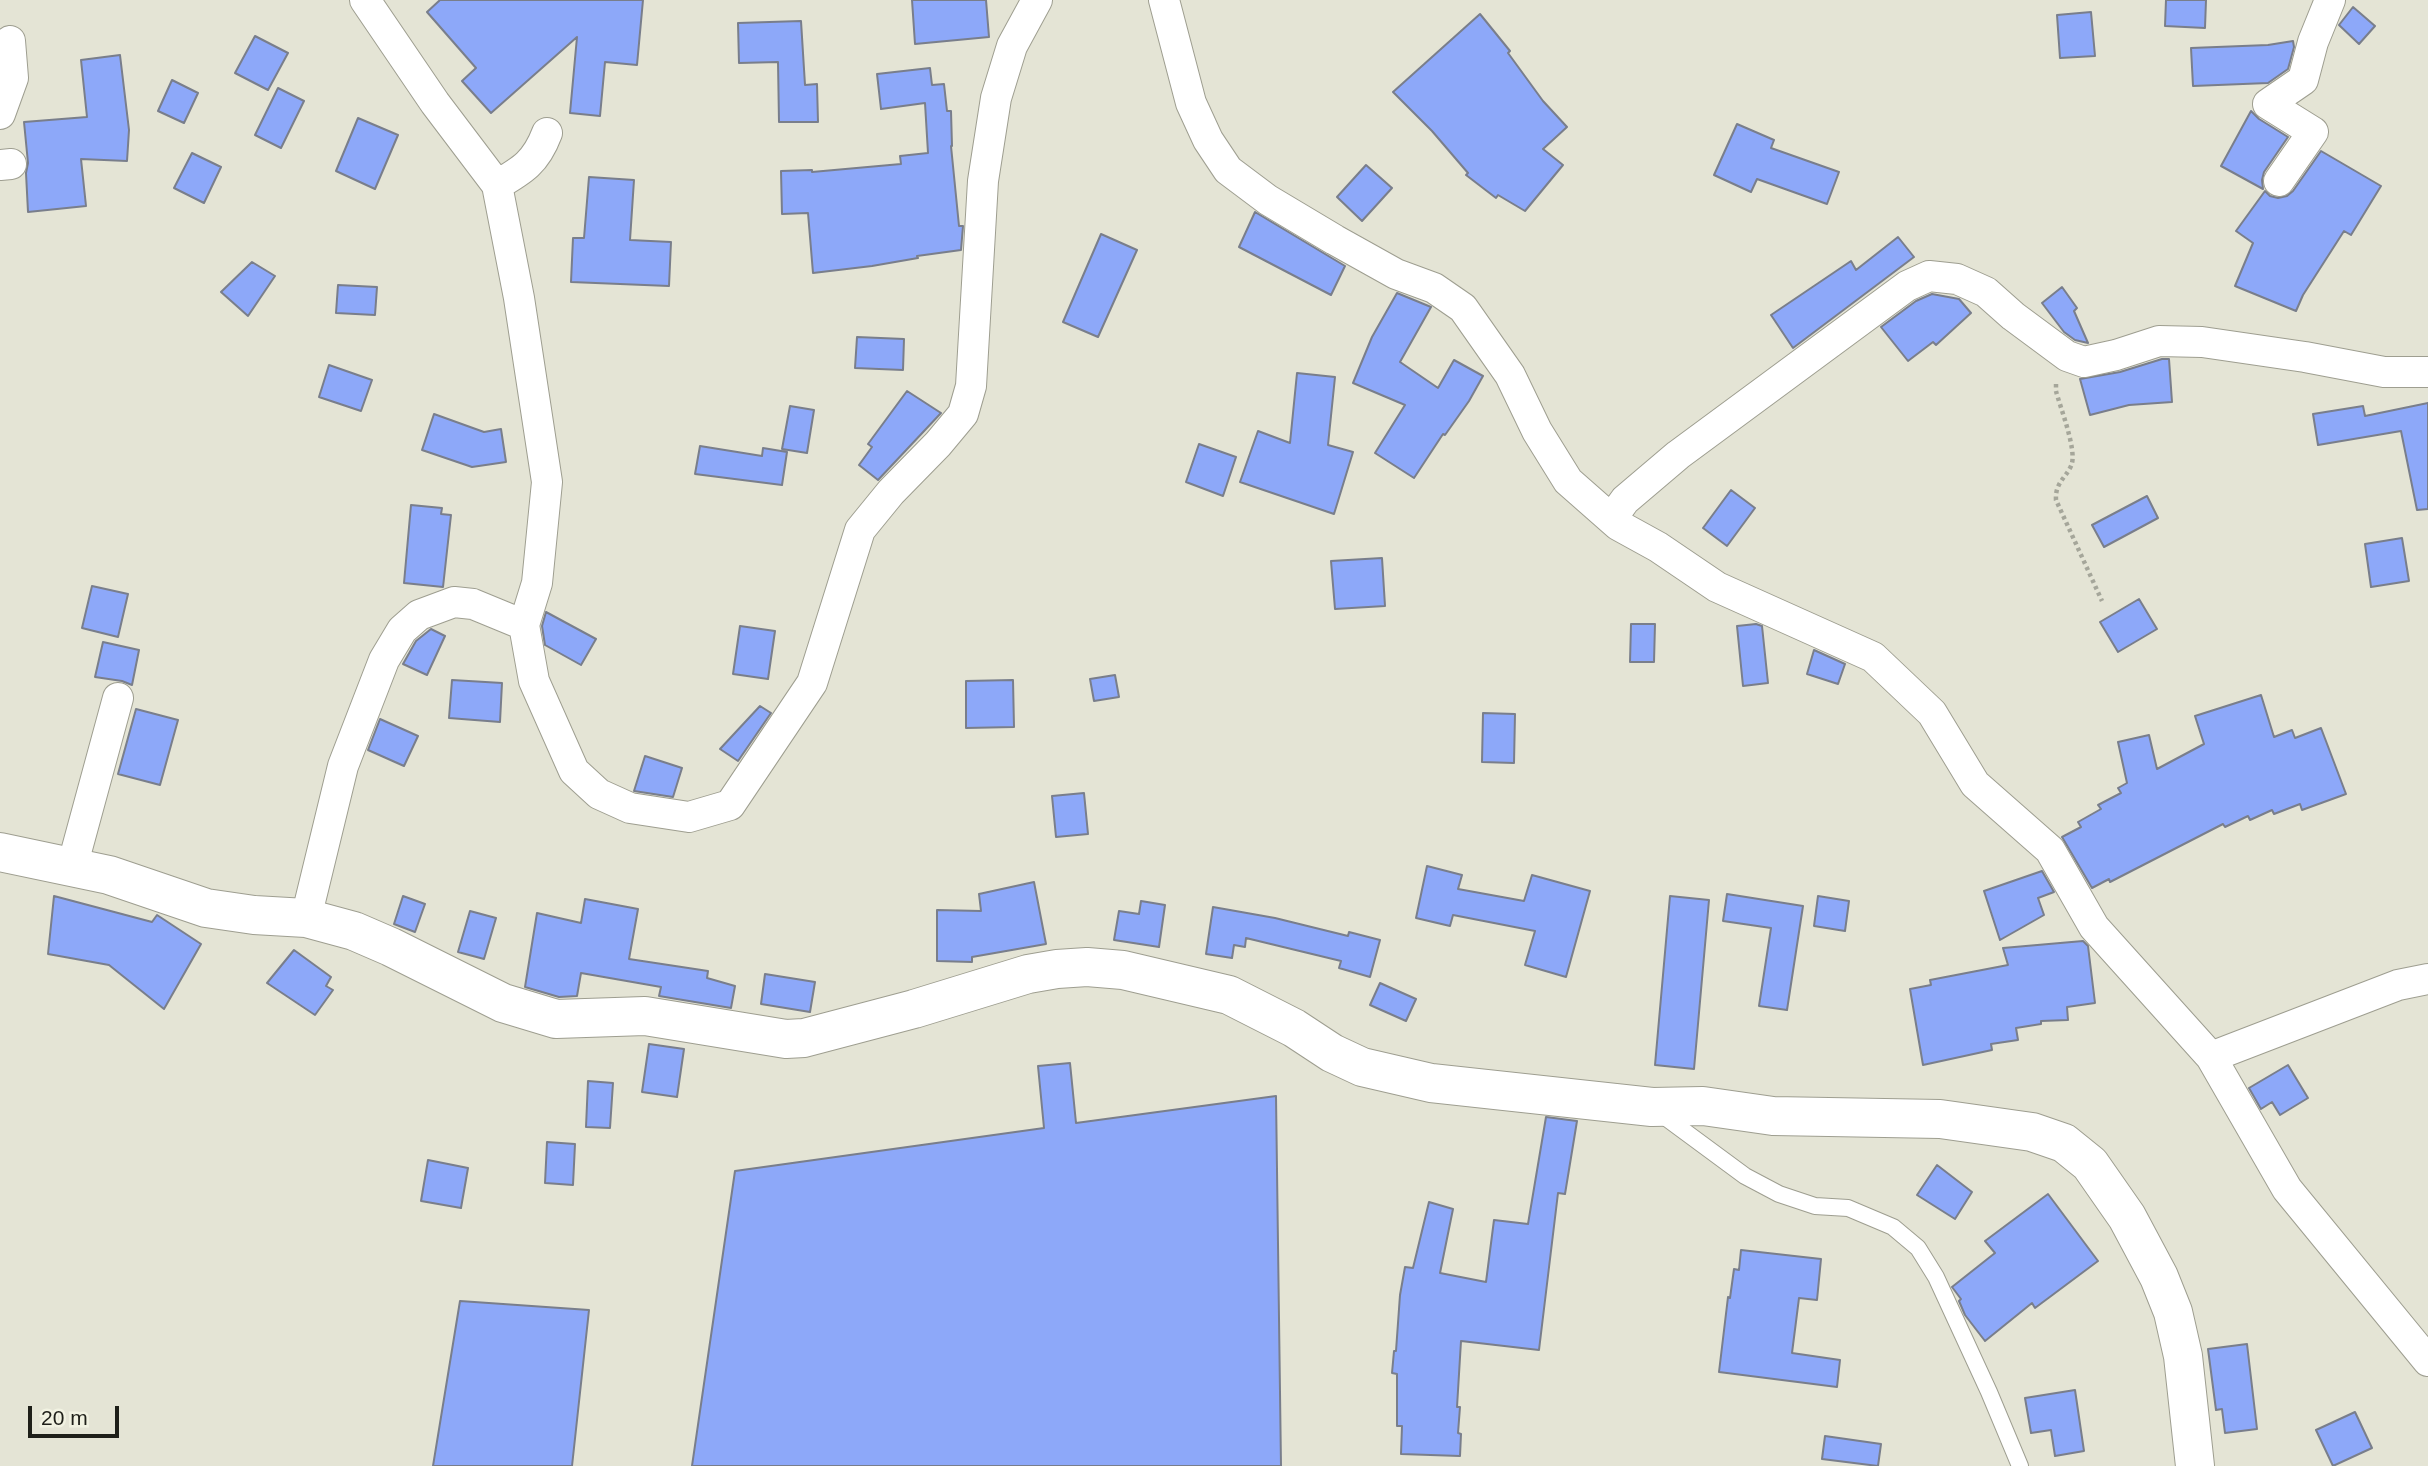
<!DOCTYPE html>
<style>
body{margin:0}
#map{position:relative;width:2428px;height:1466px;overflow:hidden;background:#e4e4d5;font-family:Arial,sans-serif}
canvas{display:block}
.scale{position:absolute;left:28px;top:1406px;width:91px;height:32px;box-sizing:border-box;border:4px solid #1e1f19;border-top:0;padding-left:9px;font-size:21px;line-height:24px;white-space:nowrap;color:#1e1f19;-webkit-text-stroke:5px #f1f2e2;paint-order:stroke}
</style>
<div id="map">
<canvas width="2428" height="1466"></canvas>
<div class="scale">20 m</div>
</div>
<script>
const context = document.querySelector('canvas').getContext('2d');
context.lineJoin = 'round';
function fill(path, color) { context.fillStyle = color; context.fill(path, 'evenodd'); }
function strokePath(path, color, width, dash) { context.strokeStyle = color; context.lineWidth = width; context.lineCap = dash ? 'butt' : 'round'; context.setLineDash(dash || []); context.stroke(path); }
const building = new Path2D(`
 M440,0H643L637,65L605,62L600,116L570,113L577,37L491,113L462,81L476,68L427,12Z
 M912,0H986L989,37L915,44Z
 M2166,0H2206L2205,28L2165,26Z
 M2353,7L2375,26L2359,44L2339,25Z
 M2091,12L2095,56L2060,58L2057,15Z
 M1480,14L1510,51L1508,53L1543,101L1567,127L1543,149L1563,165L1525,211L1498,195L1496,198L1466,175L1468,173L1432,131L1393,92Z
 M801,21L805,85L817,84L818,122H779L778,62L739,63L738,23Z
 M255,36L288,53L268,90L235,73Z
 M2293,41L2294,47L2288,69L2268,83L2193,86L2191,48L2268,45Z
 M120,55L129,130L127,161L81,159L86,206L28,212L26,173L28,163L24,122L87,117L81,60Z
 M930,68L932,85L944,84L947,111H951L952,146H951L959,226H963L961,250L917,256L918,258L872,266L813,273L808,213L782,214L781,171L812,170V172L901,164L900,156L928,153L925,103L881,109L877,74Z
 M172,80L198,93L184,123L158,111Z
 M278,88L304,101L281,148L255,135Z
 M2251,111L2259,119L2288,137L2264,172L2262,180L2263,189L2221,166Z
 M358,118L398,135L375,189L336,171Z
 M1737,124L1774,140L1771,148L1839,172L1827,204L1757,179L1751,192L1714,175Z
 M2321,151L2381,186L2351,235L2344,231L2303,295L2296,311L2235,286L2253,243L2236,231L2265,191L2270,196L2278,198L2287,196L2293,191Z
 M192,153L221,167L204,203L174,188Z
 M1366,165L1392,188L1362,221L1337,197Z
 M589,177L634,180L630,240L671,242L669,286L571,282L573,238H584Z
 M1255,212L1345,266L1331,295L1239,247Z
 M1101,234L1137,250L1098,337L1063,322Z
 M1898,237L1914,257L1793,348L1771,315L1851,261L1856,270Z
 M252,262L275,276L248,316L221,292Z
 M338,285L377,287L375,315L336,313Z
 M2062,287L2077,308L2074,311L2088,343L2075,340L2064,332L2042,303Z
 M1397,293L1431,307L1400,362L1438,388L1454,360L1483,376L1469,401L1445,435L1443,434L1414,478L1375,453L1405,405L1353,383L1372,337Z
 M1932,294L1959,299L1971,313L1936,345L1933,342L1908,361L1881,327L1916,301Z
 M857,337L904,339L903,370L855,368Z
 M2162,359H2169L2172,402L2129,405L2090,415L2080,379L2120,372Z
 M329,365L372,380L361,411L319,397Z
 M1297,373L1335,377L1328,445L1353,452L1334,514L1240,482L1258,431L1290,443Z
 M907,391L941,413L878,480L859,465L872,447L868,444Z
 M2428,403V509L2417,510L2401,431L2318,445L2313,414L2363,406L2365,416Z
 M790,406L814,410L807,453L782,449Z
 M434,414L484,432L501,429L506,462L472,467L422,450Z
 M1199,444L1236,457L1223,496L1186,482Z
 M700,446L762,456L763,448L787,452L782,485L695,474Z
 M1731,490L1755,508L1727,546L1703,528Z
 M2147,496L2158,518L2104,547L2092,525Z
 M411,505L442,508L441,514L451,515L443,587L404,583Z
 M2402,538L2409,581L2371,587L2365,544Z
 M1382,558L1385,606L1335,609L1331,561Z
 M92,586L128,594L118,637L82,628Z
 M2139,599L2157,629L2118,652L2100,622Z
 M546,612L596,639L581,665L545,645L542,626Z
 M1631,624H1655L1654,662H1630Z
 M1756,624L1762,626L1768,683L1743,686L1737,626Z
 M740,626L775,631L768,679L733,674Z
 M431,629L445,636L427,675L403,664L416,641Z
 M103,642L139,650L132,685L122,681L95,677Z
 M1814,650L1845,664L1838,684L1807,674Z
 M1115,675L1119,697L1094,701L1090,679Z
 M452,680L502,683L500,722L449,718Z
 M1013,680L1014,727L966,728V681Z
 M2261,695L2274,737L2292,730L2295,738L2321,728L2346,794L2302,810L2300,804L2274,814L2272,810L2250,820L2248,816L2225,827L2223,824L2110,882L2109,879L2092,888L2062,837L2081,827L2078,822L2101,809L2098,805L2121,793L2118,788L2127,783L2118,742L2149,735L2157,769L2204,744L2195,716Z
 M760,706L771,713L738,761L720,749Z
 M136,709L178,720L160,785L118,774Z
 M1483,713L1515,714L1514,763L1482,762Z
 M380,719L418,736L404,766L368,750Z
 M645,756L682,768L673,797L634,791Z
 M1084,793L1088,834L1056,837L1052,796Z
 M1427,866L1462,875L1458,889L1524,901L1532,875L1590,891L1566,977L1525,965L1535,931L1453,915L1450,926L1416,918Z
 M2042,871L2054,892L2038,898L2044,915L2000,940L1984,891Z
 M1034,882L1046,944L972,957V962L937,961V910L981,911L979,894Z
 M1727,894L1803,906L1787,1010L1759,1006L1771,928L1723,921Z
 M54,896L152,922L157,915L201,944L164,1009L109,965L48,954Z
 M403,896L425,904L415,932L394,924Z
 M1670,896L1709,900L1694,1069L1655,1065Z
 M1818,896L1849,901L1845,931L1814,926Z
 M585,899L638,909L629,959L708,971L707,978L735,986L731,1008L659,996L661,987L581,973L577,996L559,997L525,987L537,913L581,923Z
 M1141,901L1165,905L1159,947L1114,940L1119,911L1139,914Z
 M1213,907L1275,918L1348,936L1349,932L1380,940L1370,977L1339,968L1341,961L1246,938L1245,947L1234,945L1232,958L1206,954Z
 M470,911L496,918L484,959L458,952Z
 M2083,941L2088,946L2095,1003L2067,1007L2068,1020L2041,1021V1024L2016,1028L2018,1040L1991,1044L1992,1050L1923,1065L1910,989L1931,985L1930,980L2008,965L2003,948Z
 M294,950L331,977L326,986L333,990L315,1015L267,983Z
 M765,974L815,982L810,1012L761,1004Z
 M1380,983L1416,999L1406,1021L1370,1005Z
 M649,1044L684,1049L677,1097L642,1092Z
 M1070,1063L1076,1123L1276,1096L1281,1466H692L735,1171L1044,1128L1038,1066Z
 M2288,1065L2308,1098L2280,1115L2272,1102L2261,1109L2249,1088Z
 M588,1081L613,1083L610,1128L586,1127Z
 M1546,1117L1577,1121L1565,1194L1558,1193L1539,1350L1461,1341L1457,1407H1460L1458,1433L1461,1434L1460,1456L1401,1454L1402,1426H1397V1374L1392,1373L1394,1351H1396L1400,1295L1405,1267L1413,1268L1429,1202L1453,1209L1440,1273L1486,1282L1494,1220L1528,1224Z
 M547,1142L575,1144L573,1185L545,1183Z
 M428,1160L468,1168L461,1208L421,1201Z
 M1937,1165L1972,1192L1955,1219L1917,1195Z
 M2048,1194L2098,1261L2035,1308L2032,1303L1985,1341L1965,1315L1959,1301L1961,1299L1952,1287L1995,1253L1985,1241Z
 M1741,1250L1821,1259L1817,1300L1799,1298L1792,1353L1840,1360L1837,1387L1719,1372L1728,1297L1730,1298L1734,1269L1739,1270Z
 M460,1301L589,1310L572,1466H433Z
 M2247,1344L2257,1429L2225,1433L2222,1409L2216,1410L2208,1349Z
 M2075,1390L2084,1451L2055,1456L2051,1430L2031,1433L2025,1398Z
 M2355,1412L2372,1448L2333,1466L2316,1430Z
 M1825,1436L1881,1444L1878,1466L1822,1459Z`);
const path = new Path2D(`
 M2056,384V391C2060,407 2078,452 2071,466C2065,479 2055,483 2056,500L2102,601`);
const lane = new Path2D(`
 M1661,1114L1745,1176L1779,1194L1815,1206L1848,1208L1893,1227L1918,1248L1936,1277L1989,1392L2020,1466`);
const street = new Path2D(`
 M365,0L435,103L497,185
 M1164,0L1191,103L1208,140L1228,170L1268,200L1335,240L1396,274L1434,288L1463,308L1510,375L1537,431L1568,481L1618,525L1658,547L1717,587L1873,657L1932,713L1975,784L2050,850L2094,927L2211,1057L2287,1189L2428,1361
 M0,114L13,78L10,41
 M0,165L11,164
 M2279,181L2313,132L2268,104L2303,80L2313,42L2330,0
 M1612,518L1625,500L1678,455L1907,286L1929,276L1957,279L1986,292L2013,316L2067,356L2084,362L2116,355L2159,341L2202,342L2305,357L2384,372H2428
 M524,625L534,681L574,771L599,794L630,808L689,817L730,805L812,683L860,530L891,492L938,444L963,414L971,386L983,181L996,98L1012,46L1037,0
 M72,867L118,698
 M306,918L343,766L384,660L402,630L419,615L454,602L473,604L524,625L537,583L547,482L519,298L497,185C523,170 536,162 547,133
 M2211,1057L2398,985L2428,979`);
const secondary = new Path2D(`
 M0,852L109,875L206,908L254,915L306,918L354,931L391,947L503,1003L556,1019L645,1016L786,1039L804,1038L914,1009L1028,974L1057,969L1087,967L1123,970L1229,995L1294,1028L1332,1053L1362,1067L1431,1083L1652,1107L1703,1106L1773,1116L1940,1119L2032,1132L2064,1143L2090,1164L2127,1217L2159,1277L2173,1312L2183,1356L2195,1466`);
fill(building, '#8da8f9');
strokePath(building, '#797e8b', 2);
strokePath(lane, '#9e9e90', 18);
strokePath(street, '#9e9e90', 32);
strokePath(secondary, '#9e9e90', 40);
strokePath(path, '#a5a69a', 4.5, [3.5, 3.5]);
strokePath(lane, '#fff', 16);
strokePath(street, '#fff', 30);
strokePath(secondary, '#fff', 38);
</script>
